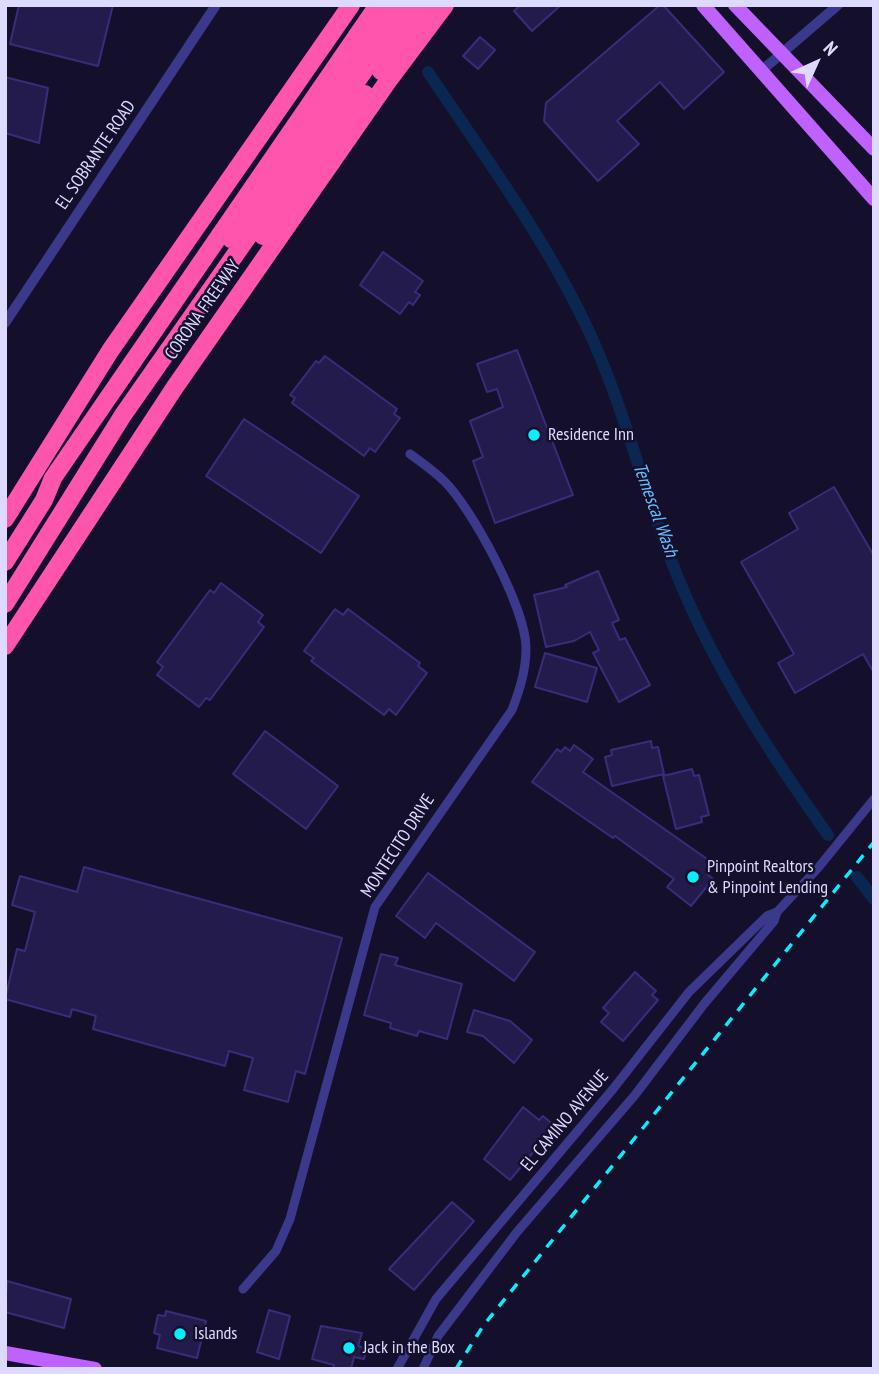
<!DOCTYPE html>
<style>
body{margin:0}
#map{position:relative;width:879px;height:1374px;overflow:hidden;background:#14102c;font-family:"PT Sans Narrow",sans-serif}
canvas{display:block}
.frame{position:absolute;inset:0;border:7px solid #dddaff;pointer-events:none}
.north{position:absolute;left:781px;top:28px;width:70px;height:70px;-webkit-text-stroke:5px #14102c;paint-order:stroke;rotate:45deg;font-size:19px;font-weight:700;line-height:28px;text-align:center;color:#dddaff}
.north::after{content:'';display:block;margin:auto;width:24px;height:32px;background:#dddaff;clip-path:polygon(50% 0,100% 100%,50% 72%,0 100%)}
</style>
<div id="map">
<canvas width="879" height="1374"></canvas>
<div class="frame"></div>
<div class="north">N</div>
</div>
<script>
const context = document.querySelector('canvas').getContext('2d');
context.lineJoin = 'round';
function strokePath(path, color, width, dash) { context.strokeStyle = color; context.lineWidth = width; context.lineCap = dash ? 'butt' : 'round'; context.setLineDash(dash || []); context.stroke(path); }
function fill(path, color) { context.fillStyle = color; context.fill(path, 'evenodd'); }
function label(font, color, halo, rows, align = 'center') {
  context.font = font + ' "PT Sans Narrow",sans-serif'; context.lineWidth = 5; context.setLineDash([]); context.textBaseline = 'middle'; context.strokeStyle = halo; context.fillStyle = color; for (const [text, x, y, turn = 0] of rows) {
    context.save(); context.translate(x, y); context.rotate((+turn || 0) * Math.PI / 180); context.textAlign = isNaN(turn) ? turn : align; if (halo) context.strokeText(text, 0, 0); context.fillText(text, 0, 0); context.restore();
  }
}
const canal = new Path2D(`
 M428,72C483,154 542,234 585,323C625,406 644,496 679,580C717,672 771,755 828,835
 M857,877L874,899`);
const building = new Path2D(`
 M19,5H113L98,66L10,44Z
 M521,5H561L532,31L514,11Z
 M660,5H663L724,72L684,109L660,82L617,121L639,144L598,181L544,121L546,103Z
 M480,37L495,50L478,69L463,56Z
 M5,77L48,88L39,143L5,133Z
 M383,252L423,281L415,292L420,295L413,305L409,302L400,314L360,285Z
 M517,350L573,495L495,523L473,461L483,457L470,421L503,407L497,389L487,392L477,364Z
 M325,356L397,409L394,414L400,418L375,452L370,448L364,456L292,403L295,398L290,395L316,361L319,363Z
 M244,419L359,496L321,553L206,476Z
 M834,487L874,556V673L863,654L795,693L778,663L794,654L741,562L798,529L789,513Z
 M598,571L619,620L612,623L620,640L625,638L650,685L619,702L593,653L599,650L590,632L574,641L546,647L534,595L567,587L565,585Z
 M221,583L263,615L258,622L264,627L210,700L206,698L199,707L157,675L163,667L157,662L210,590L214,593Z
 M335,609L343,615L348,609L420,663L418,666L427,673L396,715L389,709L384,715L311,661L314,658L304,651Z
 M545,653L597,668L587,702L535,687Z
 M265,731L338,786L306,829L233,774Z
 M651,741L652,748L658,747L664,774L612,786L605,757L612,755L611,750Z
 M574,745L593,759L583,772L710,861L706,865L711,869L707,874L713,879L691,906L667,887L674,879L615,836L613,838L532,782L557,749L561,752L565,747L570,751Z
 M692,769L694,776L699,775L709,815L701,817L702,822L676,829L663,776Z
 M84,867L342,938L305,1074L296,1071L288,1102L244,1090L253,1058L229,1051L225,1066L93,1029L96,1016L72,1009L70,1017L5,999L17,949L25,951L35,912L12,905L20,876L77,892Z
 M428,873L535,952L514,981L436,923L425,938L396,916Z
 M381,954L398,958L395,965L462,984L447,1039L419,1031L417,1036L390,1028L391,1023L364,1015Z
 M635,972L656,991L652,995L658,1000L623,1041L601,1022L609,1013L603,1008Z
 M474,1010L510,1021L532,1040L514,1063L483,1036L467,1032Z
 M523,1107L539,1120L543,1116L555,1126L510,1180L484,1159Z
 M452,1202L474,1221L414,1290L389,1269Z
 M7,1281L71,1299L64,1328L5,1312Z
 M269,1310L290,1316L279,1359L257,1352Z
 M166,1311L206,1321L197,1358L157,1348L160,1335L154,1333L158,1315L165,1316Z
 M321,1326L362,1333L358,1346L367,1349L364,1359L354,1357L351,1369H333L334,1365L312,1359Z`);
const minor = new Path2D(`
 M243,1289L276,1251L290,1219L375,907L512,710C520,689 526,670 526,648C526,609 472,508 444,481C434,471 421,462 410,454
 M397,1369L436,1299L613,1089L689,992L767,916L777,912
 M423,1369L438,1336L517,1232L635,1095L704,1004L774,921L777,912L818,868L874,799`);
const tertiary = new Path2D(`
 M760,72L838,5
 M5,323L216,5`);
const primary = new Path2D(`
 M703,5L874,199
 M735,5L874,149
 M5,1353L95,1369`);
const motorway = new Path2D(`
 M381,71L427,5
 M263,236L365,94
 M231,239L394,5
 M5,519L110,351L351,5
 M5,562L44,500L53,478L378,5
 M5,604L123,415L410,5
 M5,646L175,387L388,81L445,5`);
const rail = new Path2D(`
 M456,1369L483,1326L874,842`);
const markers = [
 [534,435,7,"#06eeff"],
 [693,877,7,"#06eeff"],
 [180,1334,7,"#06eeff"],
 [349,1348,7,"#06eeff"]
];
const streetNames = [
 ["EL SOBRANTE ROAD",96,155,-56],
 ["CORONA FREEWAY",203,310,-55],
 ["MONTECITO DRIVE",398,846,-57],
 ["EL CAMINO AVENUE",565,1121,-50]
];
const poiNames = [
 ["Residence Inn",548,435],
 ["Pinpoint Realtors",707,867],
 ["& Pinpoint Lending",707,888],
 ["Islands",194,1334],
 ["Jack in the Box",363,1348]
];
const waterNames = [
 ["Temescal Wash",655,510,70]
];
strokePath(canal, '#0b2650', 12);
fill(building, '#241b4d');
strokePath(building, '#392c7a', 2);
strokePath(minor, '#3a398c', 9);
strokePath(tertiary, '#3a398c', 10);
strokePath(primary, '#bf61ff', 14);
strokePath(motorway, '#ff55ac', 18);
strokePath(rail, '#06eeff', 3.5, [10, 9]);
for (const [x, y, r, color] of markers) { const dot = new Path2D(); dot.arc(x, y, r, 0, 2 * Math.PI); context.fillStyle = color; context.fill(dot); strokePath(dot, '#14102c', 2.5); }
label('18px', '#dddaff', '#14102c', streetNames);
label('18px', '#dddaff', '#14102c', poiNames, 'left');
label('italic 19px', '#68beff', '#14102c', waterNames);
</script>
